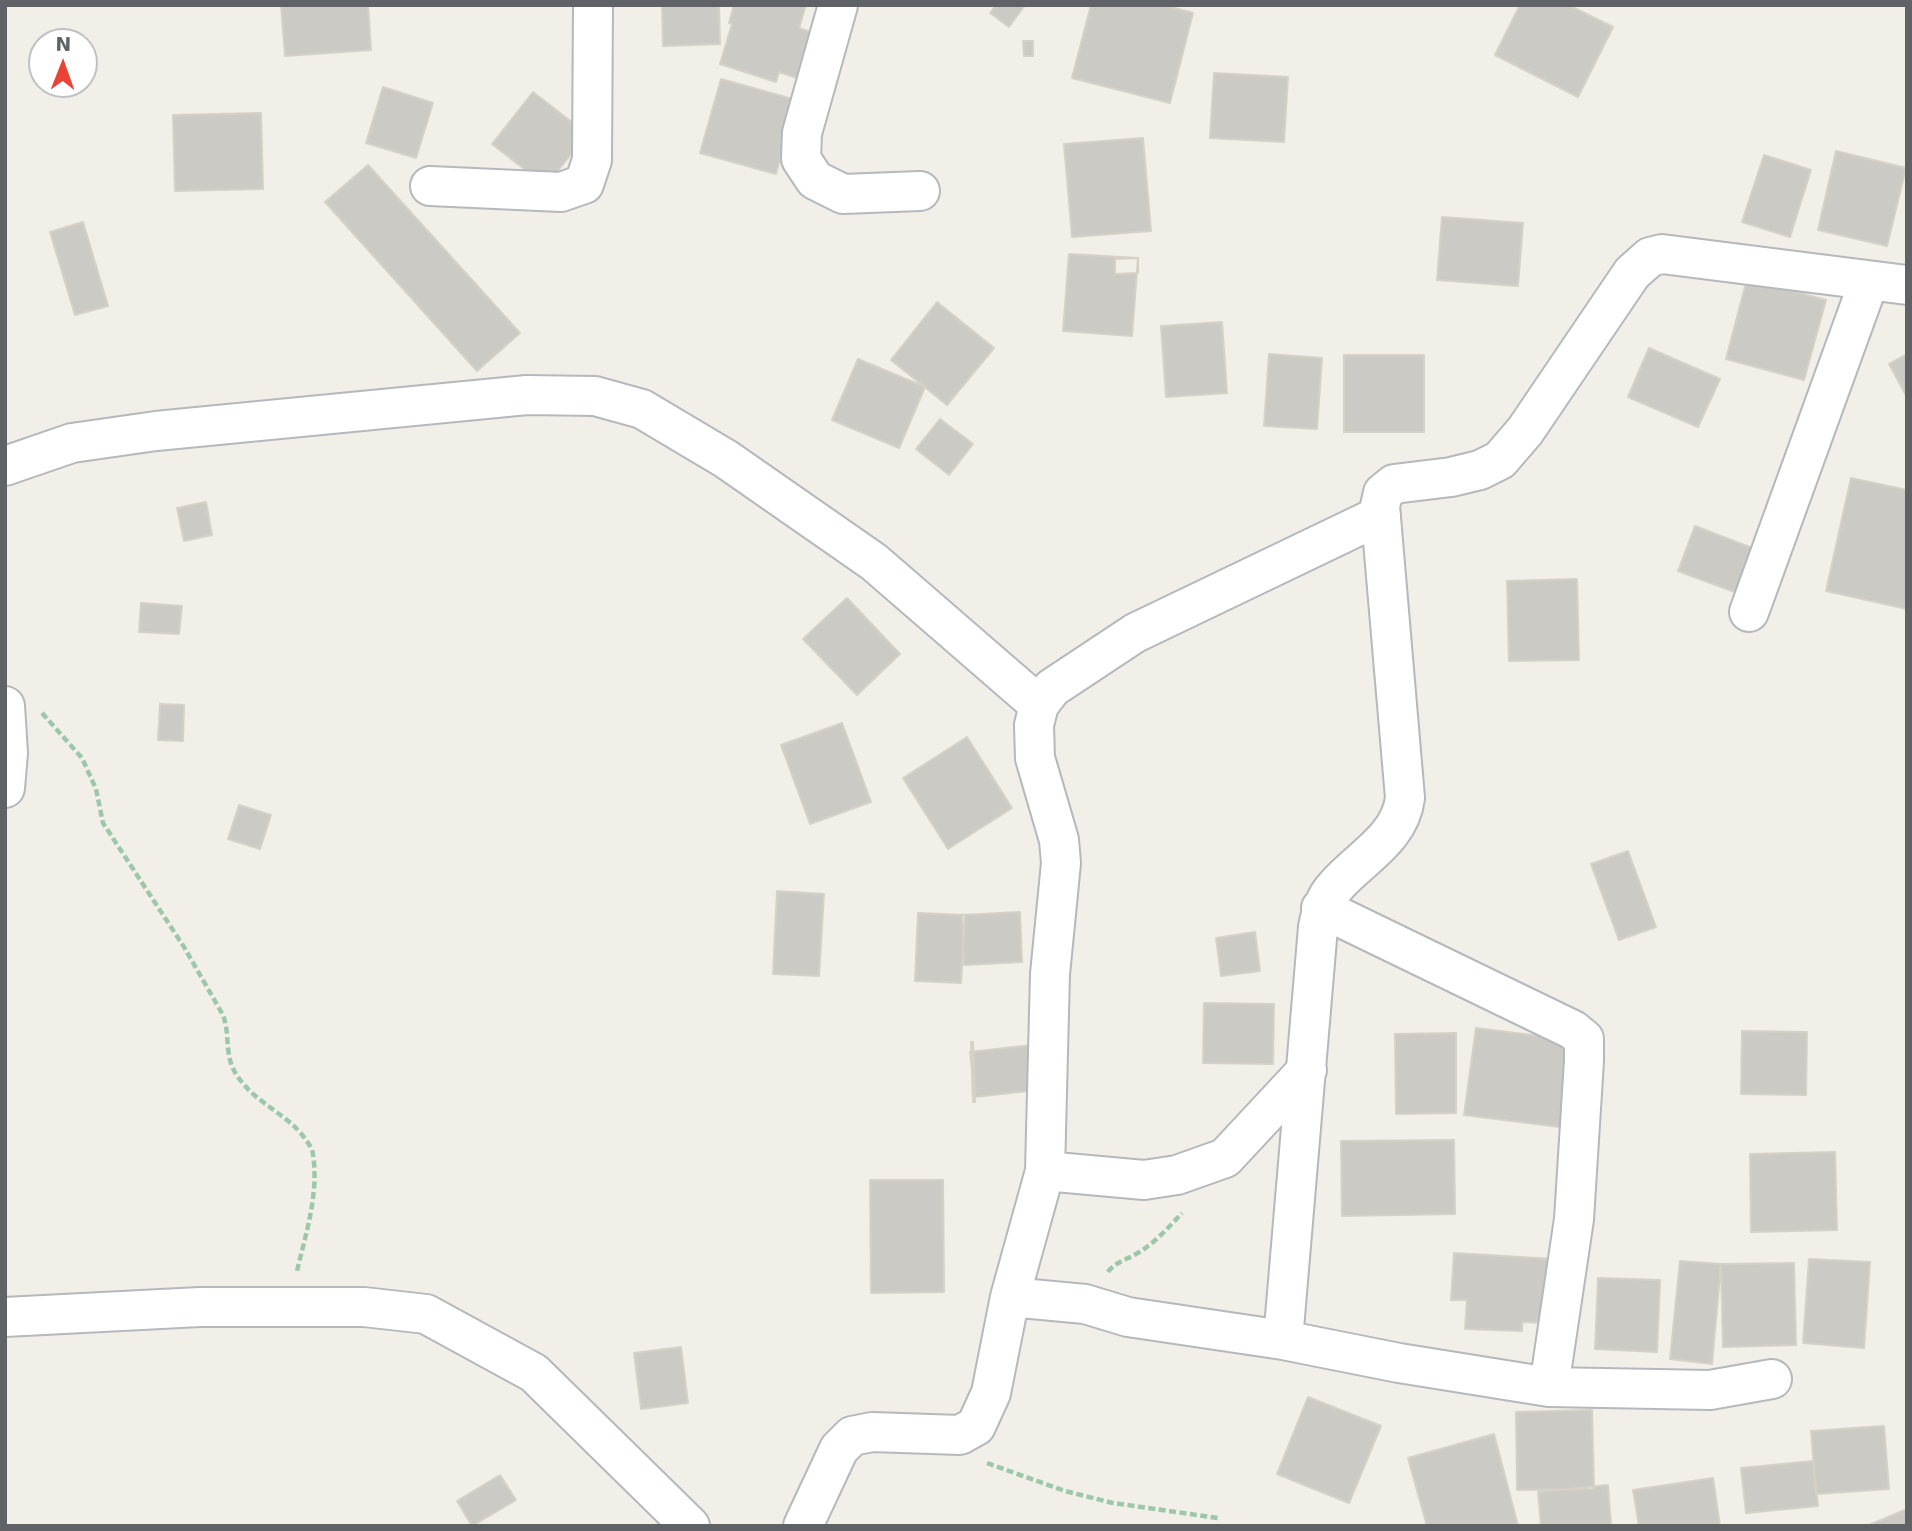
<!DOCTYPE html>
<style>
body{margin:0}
#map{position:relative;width:1912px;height:1531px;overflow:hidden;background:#f1efe8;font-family:"DejaVu Sans",sans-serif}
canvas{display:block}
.frame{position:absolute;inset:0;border:7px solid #5f6368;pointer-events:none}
.north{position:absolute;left:28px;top:28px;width:70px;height:70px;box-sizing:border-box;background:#fff;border:2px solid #bfc1c3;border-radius:50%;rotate:1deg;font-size:19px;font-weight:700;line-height:28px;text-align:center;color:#5f6368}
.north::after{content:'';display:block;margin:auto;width:24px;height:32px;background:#ea4335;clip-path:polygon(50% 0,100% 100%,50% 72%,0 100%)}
</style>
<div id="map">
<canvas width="1912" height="1531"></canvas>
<div class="frame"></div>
<div class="north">N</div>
</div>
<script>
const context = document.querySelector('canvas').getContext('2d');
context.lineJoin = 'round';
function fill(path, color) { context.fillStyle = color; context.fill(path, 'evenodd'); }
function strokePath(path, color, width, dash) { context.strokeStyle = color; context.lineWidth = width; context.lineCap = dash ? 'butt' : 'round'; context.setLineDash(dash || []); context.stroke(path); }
const building = new Path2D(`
 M281,5H368L371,50L285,56Z
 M662,5H719L720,44L663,46Z
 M734,5H806L799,28L814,33L800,79L779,72L776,82L720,64L732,24L729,23Z
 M996,5H1025L1009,27L990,13Z
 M1091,5H1164L1193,13L1170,103L1072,78Z
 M1520,5H1568L1613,27L1578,97L1495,55Z
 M1023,41H1033V56H1024Z
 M1214,73L1288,77L1284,142L1210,138Z
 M721,79L796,100L776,174L700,153Z
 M383,87L433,103L416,158L366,143Z
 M533,92L587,134L546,186L492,144Z
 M261,113L263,189L175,191L173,115Z
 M1143,138L1151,231L1072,237L1064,144Z
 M1836,151L1906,168L1887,246L1818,230Z
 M1764,155L1811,170L1790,237L1742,222Z
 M368,165L520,333L477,371L325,202Z
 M1442,217L1523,223L1518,286L1437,280Z
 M83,222L108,306L75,315L50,232Z
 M1069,254L1138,258L1132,336L1063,331Z
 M1138,258V273L1115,274V259Z
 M1747,279L1826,300L1804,380L1726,359Z
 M937,302L994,348L947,405L891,360Z
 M1222,322L1227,393L1166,397L1161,326Z
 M1649,348L1720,379L1698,427L1628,397Z
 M1269,354L1322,358L1317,429L1264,426Z
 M1907,354V397L1889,364Z
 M1344,355H1424V432H1344Z
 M858,359L925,387L899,448L832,420Z
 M940,419L973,444L949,475L916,449Z
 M1851,478L1907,490V609L1826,591Z
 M206,502L212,535L184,541L177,508Z
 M1695,526L1765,553L1748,597L1678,571Z
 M1577,579L1579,660L1509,661L1507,581Z
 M847,598L900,654L857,695L803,639Z
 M141,603L182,606L179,634L139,632Z
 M160,704L184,705L183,741L158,740Z
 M842,723L871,802L810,824L781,745Z
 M967,737L1012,808L948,849L903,778Z
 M239,805L271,815L260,849L228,839Z
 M1628,851L1656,927L1619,940L1591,864Z
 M777,891L824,894L819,976L773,974Z
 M1020,912L1022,962L964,965L962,915Z
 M918,913L965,915L961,983L915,981Z
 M1255,932L1260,971L1221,976L1216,938Z
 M1204,1003L1274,1004L1273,1064L1203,1063Z
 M1476,1028L1579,1041L1568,1128L1464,1115Z
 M1742,1031L1807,1032L1806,1095L1741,1094Z
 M1456,1033V1113L1396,1114L1395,1034Z
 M971,1042H973L975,1102H973Z
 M1032,1045L1037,1090L975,1097L970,1052Z
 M1454,1140L1455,1214L1342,1216L1341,1141Z
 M1835,1152L1837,1230L1751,1232L1750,1154Z
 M870,1180H943L944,1292L871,1293Z
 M1454,1253L1553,1259L1550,1323L1522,1322V1331L1465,1329L1467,1300H1451Z
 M1809,1259L1870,1262L1864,1348L1803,1343Z
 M1680,1261L1721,1264L1712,1364L1670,1359Z
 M1794,1263L1796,1345L1723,1347L1721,1264Z
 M1598,1278L1660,1280L1657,1352L1595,1349Z
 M681,1347L688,1403L641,1409L634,1353Z
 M1308,1397L1381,1426L1349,1503L1277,1474Z
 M1592,1410L1594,1489L1517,1490L1516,1412Z
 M1884,1426L1889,1489L1816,1494L1811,1431Z
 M1494,1434L1518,1526H1427L1408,1458Z
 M1813,1461L1818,1506L1746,1513L1741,1468Z
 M500,1475L516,1500L472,1526L457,1501Z
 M1713,1478L1720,1526H1639L1633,1490Z
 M1608,1485L1611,1526H1541L1538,1492Z
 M1907,1509V1526H1867Z`);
const path = new Path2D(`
 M42,713L82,758L96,789L103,823L184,947L223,1015C231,1037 223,1056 238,1077C253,1099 277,1110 295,1127C301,1133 312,1146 313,1154C319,1194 306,1233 297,1271
 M1108,1272C1115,1262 1126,1260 1136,1254C1154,1244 1168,1228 1182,1213
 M987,1463L1065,1491L1113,1503L1218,1518`);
const minor = new Path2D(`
 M838,5L802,133L801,159L815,180L843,194L920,191
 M430,186L561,192L584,184L592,160L593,5
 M5,466L72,443L156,431L527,395L595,396L642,409L726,459L874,562L1039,705
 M1749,612L1869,281
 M5,706L8,753L5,788
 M1321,908L1573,1030L1584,1039V1061L1574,1219L1549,1387
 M1045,1171L1144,1180L1177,1175L1225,1158L1307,1070
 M1010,1297L1085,1304L1128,1317L1283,1340L1399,1363L1549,1387L1710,1390L1772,1379
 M5,1317L200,1307H364L426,1314L534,1373L690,1526
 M1283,1340L1318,927C1321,912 1324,899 1335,887C1360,858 1400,839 1405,798L1380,506L1383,493L1394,484L1451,477L1480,470L1500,460L1525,431L1632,273L1650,257L1662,254L1907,285
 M803,1526L839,1449L852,1436L872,1432L960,1435L976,1426L991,1393L1010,1297L1045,1171L1050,974L1061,863L1059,840L1035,758L1034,725L1039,705L1052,688L1135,633L1381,515`);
fill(building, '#cccac5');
strokePath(building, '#d6d1c6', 2);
strokePath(minor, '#b5b8bc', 42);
strokePath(path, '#9cc7a9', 4.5, [7, 3.5]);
strokePath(minor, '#fff', 38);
</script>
